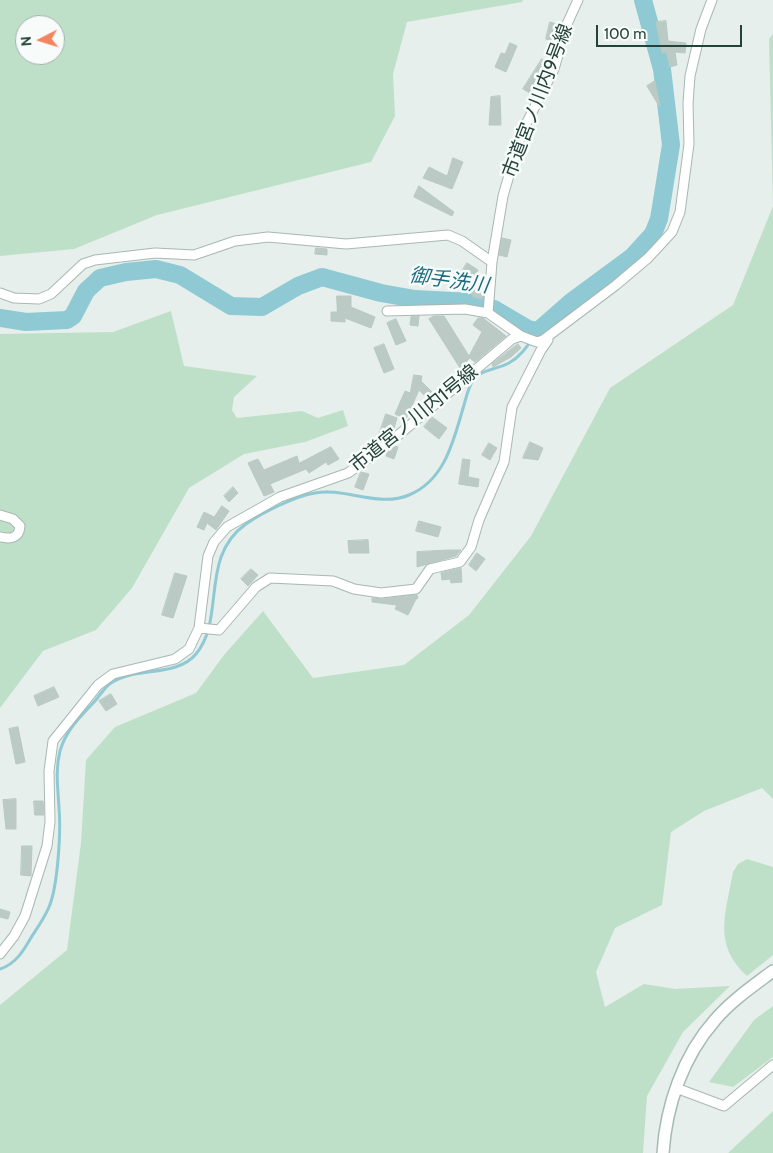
<!DOCTYPE html>
<meta charset="utf-8">
<style>
body{margin:0}
#map{position:relative;width:773px;height:1153px;overflow:hidden;background:#e6efeb;font-family:Cabin,sans-serif}
canvas{display:block}
.north{position:absolute;left:15px;top:15px;width:50px;height:50px;box-sizing:border-box;background:#f7fbf9;border:1px solid #a3b1ad;border-radius:50%;rotate:265deg;font-size:14px;font-weight:700;line-height:20px;text-align:center;color:#24423a}
.north::after{content:'';display:block;margin:auto;width:18px;height:22px;background:#f4845f;clip-path:polygon(50% 0,100% 100%,50% 72%,0 100%)}
.scale{position:absolute;left:596px;top:25px;width:146px;height:22px;box-sizing:border-box;border:2px solid #24423a;border-top:0;padding-left:6px;font-size:15px;line-height:18px;white-space:nowrap;color:#24423a;-webkit-text-stroke:4px #f7fbf9;paint-order:stroke}
</style>
<div id="map">
<canvas width="773" height="1153"></canvas>
<div class="north">N</div>
<div class="scale">100 m</div>
</div>
<script>
const context = document.querySelector('canvas').getContext('2d');
context.lineJoin = 'round';
function fill(path, color) { context.fillStyle = color; context.fill(path, 'evenodd'); }
function strokePath(path, color, width, dash) { context.strokeStyle = color; context.lineWidth = width; context.lineCap = dash ? 'butt' : 'round'; context.setLineDash(dash || []); context.stroke(path); }
function label(font, color, halo, rows, align = 'center') {
  context.font = font + ' Cabin,"Noto Sans JP",sans-serif'; context.lineWidth = 5; context.setLineDash([]); context.textBaseline = 'middle'; context.strokeStyle = halo; context.fillStyle = color; for (const [text, x, y, turn = 0] of rows) {
    context.save(); context.translate(x, y); context.rotate((+turn || 0) * Math.PI / 180); context.textAlign = isNaN(turn) ? turn : align; if (halo) context.strokeText(text, 0, 0); context.fillText(text, 0, 0); context.restore();
  }
}
const green = new Path2D(`
 M0,0H523L522,2L407,22L393,74L395,116L371,162L157,215L74,249L0,256ZM25,25H55V55H25Z
 M773,34V206L769,39Z
 M773,206V799L762,788L704,811L671,832L662,905L615,928L596,972L605,1007L644,984L675,989L730,986L683,1032L647,1096L643,1153H0V1005L67,950L81,843L86,760L115,727L196,693L224,655L263,611L313,678L404,665L469,615L531,536L610,388L733,305Z
 M171,311L184,366L257,376L234,397L232,410L237,418L302,411L318,418L343,410L348,426L305,442L244,454L189,488L132,588L96,630L43,651L0,708V334L113,332Z
 M747,859L773,867V955L747,976C712,944 726,913 733,872L738,864Z
 M773,1006V1057L733,1087L709,1082L754,1020Z
 M773,1111V1153H728Z`);
const stream = new Path2D(`
 M0,969C16,964 24,950 32,936C38,927 45,917 49,907C58,886 61,831 59,808C58,788 55,770 60,751C66,730 81,716 95,701C100,695 105,687 111,683C136,666 176,678 196,654C226,618 199,557 246,524C262,513 295,496 315,493C343,487 379,508 409,495C446,480 454,438 464,405C466,398 468,389 472,382C480,369 496,370 509,363C522,356 529,343 538,331`);
const river = new Path2D(`
 M0,318L26,322L67,320L73,316L86,291L100,278L126,272L156,269L180,275L231,306L262,307L298,286L322,277L381,293L415,299L472,302L494,309L528,329L538,331L571,302L632,257L653,234L659,219L671,145L662,69L643,0`);
const building = new Path2D(`
 M666,21L668,41L686,43L685,53L675,52L677,65L670,67L666,52L662,53L656,22Z
 M550,22L560,25L555,42L546,39Z
 M510,43L517,46L506,72L495,67L501,53L505,54Z
 M542,59L549,63L533,95L523,89Z
 M655,81L660,106H659L647,86Z
 M500,96L501,125H489L491,97Z
 M453,158L463,162L452,189L423,178L429,167L447,176Z
 M419,186L454,212L452,216L414,197Z
 M502,238L511,240L507,257L499,255Z
 M316,248L327,249V255L315,254Z
 M467,263L478,270L469,286L484,288L483,299L473,297V295L455,283Z
 M337,296H351V307L375,317L371,328L345,318V322L331,321V312H337Z
 M419,316L418,326L410,325L411,317Z
 M434,316H444L469,356L482,332L473,325L478,318H483L506,336L475,362L470,358L460,368L429,319Z
 M396,319L406,341L396,345L387,323Z
 M384,344L394,369L384,373L374,348Z
 M518,344L521,348L511,357L493,367L492,364Z
 M414,375L422,376L421,381L434,394L429,400L419,390L406,419L395,414L405,391L410,393Z
 M386,414L397,418L393,432L386,438L379,435Z
 M432,417L447,428L439,439L424,427Z
 M530,442L543,448L538,460L523,458Z
 M489,443L497,448L490,460L482,455Z
 M395,446L398,447L394,459L386,456L387,452Z
 M331,447L339,459L328,465L326,462L309,473L306,469L270,484L274,492L264,496L248,463L258,459L264,470L297,456L299,463Z
 M463,459L470,460L468,477L479,479L478,487L459,484Z
 M361,472L369,474L363,490L355,487Z
 M233,487L238,493L229,502L224,496Z
 M222,506L229,511L216,530L207,523L204,530L197,527L204,512L214,517Z
 M419,521L441,527L438,537L416,531Z
 M368,540L369,553H349L348,541Z
 M449,550H461L456,556L417,567V552Z
 M477,553L485,559L476,571L469,565Z
 M461,568L462,582L451,583L450,579L442,580L441,573Z
 M251,569L258,575L248,586L241,579Z
 M175,573L187,576L173,618L162,615Z
 M417,595L418,598L416,599L408,615L395,609L397,605L372,602V598L382,599Z
 M54,687L59,697L38,706L34,696Z
 M111,694L117,704L106,711L99,701Z
 M18,727L25,762L16,764L9,729Z
 M16,799V829H6L3,800Z
 M34,801H43L44,815H35Z
 M22,846H32L31,876L21,875Z
 M0,909L10,912L8,919L0,917Z`);
const street = new Path2D(`
 M492,262L503,196L521,134L554,69L567,24L578,0
 M0,293L14,298L39,299L51,294L83,264L95,260L155,253L194,255L235,241L268,237L346,244L448,235L462,241L492,262L488,313L521,336
 M387,311L465,309L488,313
 M0,515L13,519L20,526C19,539 10,539 0,537
 M199,628L219,630L256,587L270,578L333,581L354,589L381,593L416,589L430,569L460,562L471,547L479,520L504,462L512,407L541,350L548,340
 M0,954L14,936L25,916L47,846L50,822L49,771L53,741L98,685L113,674L175,659L189,649L199,628L208,556L214,542L227,527L280,497L348,473L389,443L512,339L521,336L537,342L543,340L616,285L648,258L672,232L680,212L689,144L688,103L690,76L701,29L712,0
 M676,1088L724,1106L773,1065`);
const secondary = new Path2D(`
 M663,1153C666,1106 683,1056 715,1020C731,1001 753,986 773,971`);
const streetNames = [
 ["市道宮ノ川内9号線",538,101,-69],
 ["市道宮ノ川内1号線",414,419,-39]
];
const waterNames = [
 ["御手洗川",449,281,8]
];
fill(green, '#bfe0c8');
strokePath(stream, '#8ec9d4', 3);
strokePath(river, '#8ec9d4', 18);
fill(building, '#bbcac4');
strokePath(building, '#b8c9c2', 1);
strokePath(street, '#a8b8b2', 11);
strokePath(secondary, '#a4bbb3', 14);
strokePath(street, '#fff', 9);
strokePath(secondary, '#fff', 11);
label('19px', '#24423a', '#f7fbf9', streetNames);
label('italic 20px', '#1c6f80', '#f7fbf9', waterNames);
</script>
